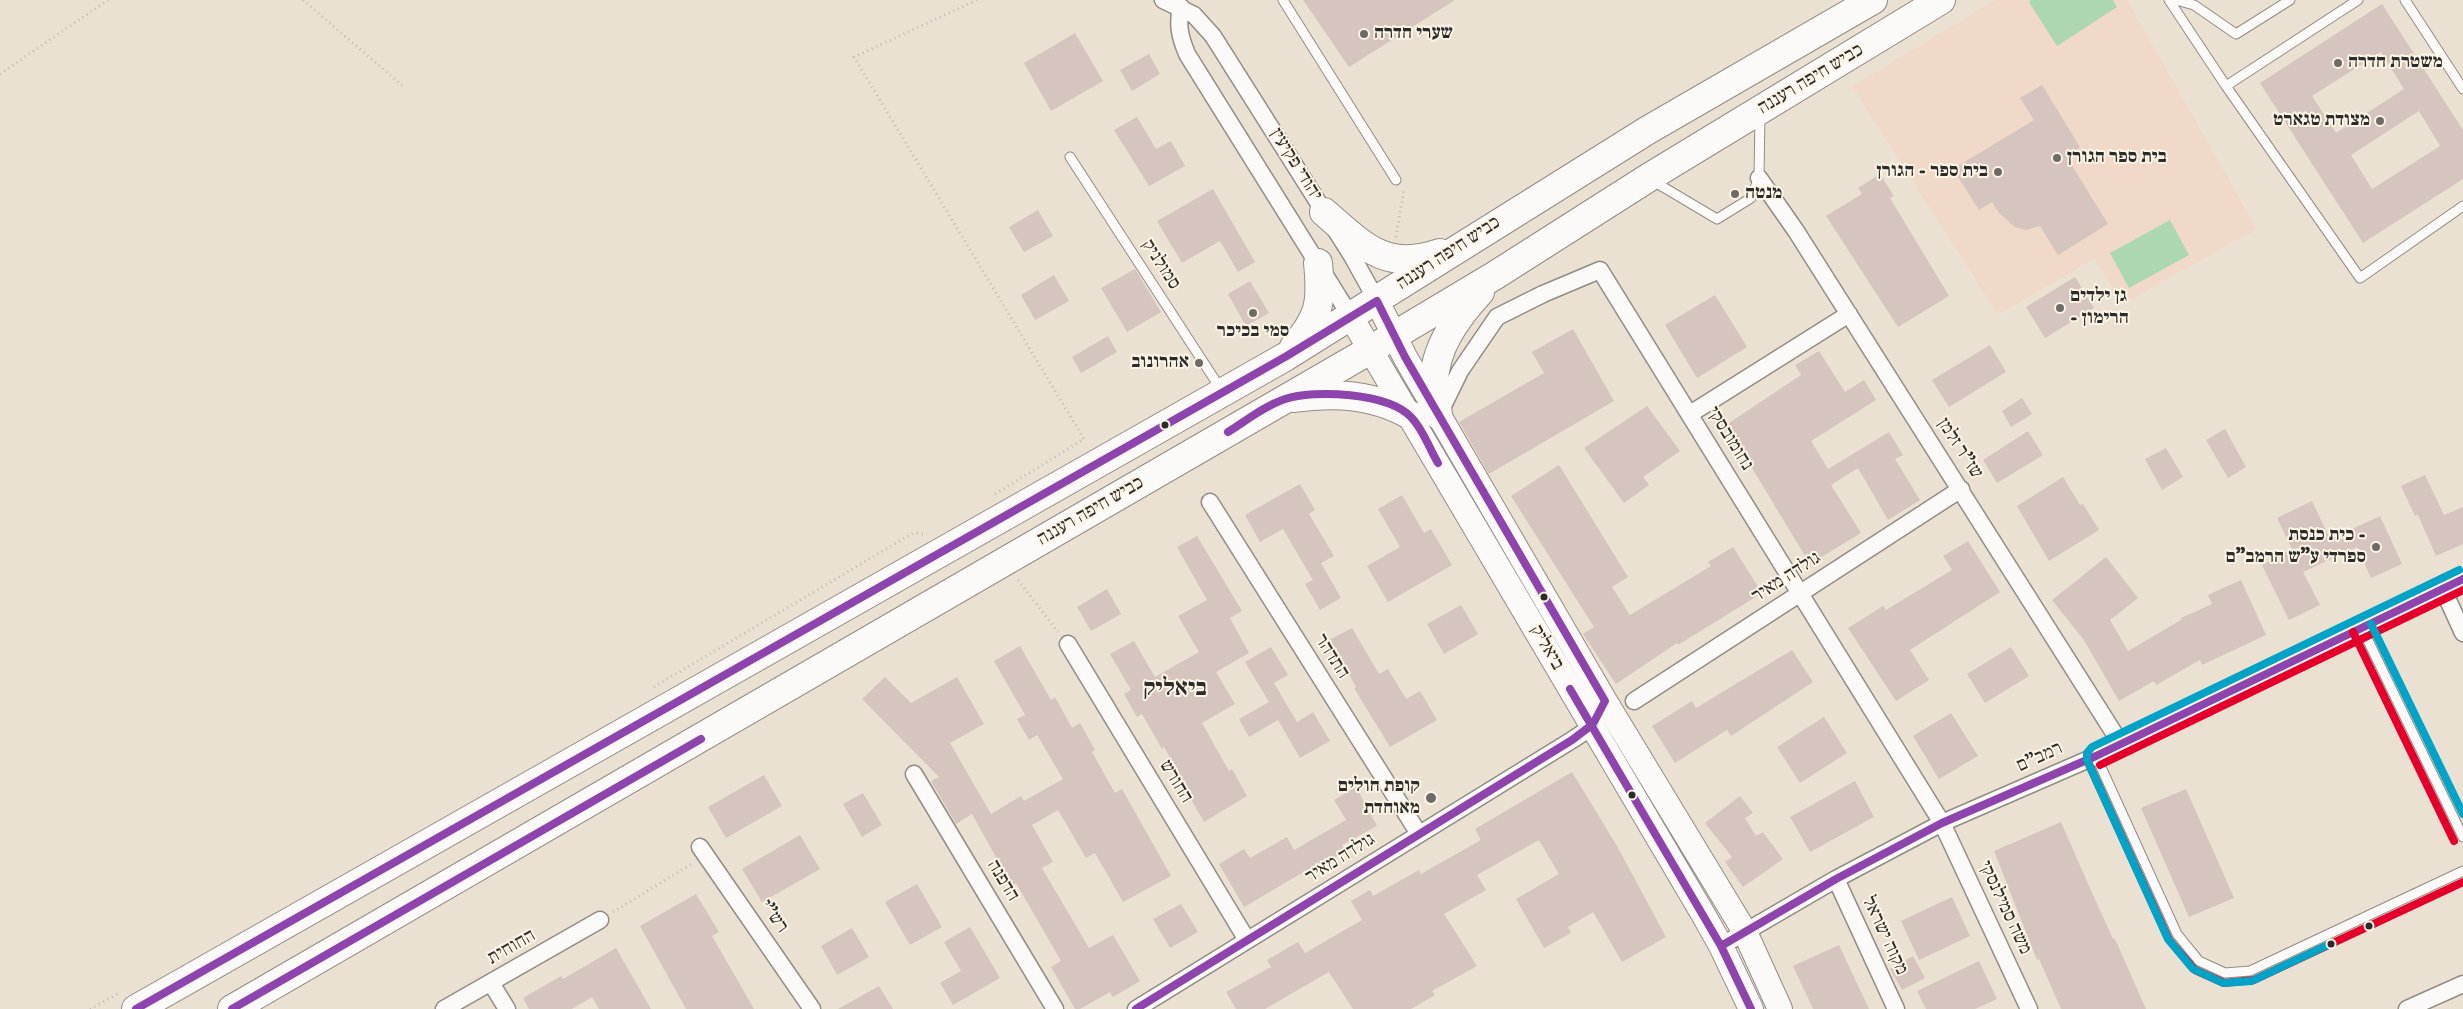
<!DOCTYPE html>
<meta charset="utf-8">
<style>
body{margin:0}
canvas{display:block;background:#ebe1d3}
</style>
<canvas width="2463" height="1009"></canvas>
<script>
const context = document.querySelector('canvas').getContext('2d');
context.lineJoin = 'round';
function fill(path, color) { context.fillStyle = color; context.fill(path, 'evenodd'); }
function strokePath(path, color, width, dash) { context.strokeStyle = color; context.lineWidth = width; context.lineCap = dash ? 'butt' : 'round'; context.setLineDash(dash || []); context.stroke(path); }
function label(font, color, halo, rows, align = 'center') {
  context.font = font + ' "IM FELL DW Pica","Frank Ruhl Libre",serif'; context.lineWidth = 4; context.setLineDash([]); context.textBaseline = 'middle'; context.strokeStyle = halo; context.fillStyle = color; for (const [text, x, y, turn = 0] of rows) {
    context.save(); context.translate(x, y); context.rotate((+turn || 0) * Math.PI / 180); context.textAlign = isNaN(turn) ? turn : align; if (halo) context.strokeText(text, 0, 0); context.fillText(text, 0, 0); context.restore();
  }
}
const built = new Path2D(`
 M1995,0H2127L2257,229L2123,304L2094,259L1998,315L1852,86Z`);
const green = new Path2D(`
 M2031,0H2113L2117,7L2057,46L2029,2Z
 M2170,220L2189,255L2129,288L2110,253Z`);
const building = new Path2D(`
 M1303,0H1455L1349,67Z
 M2382,4L2463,130V179L2363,243L2260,83ZM2381,52L2404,89L2336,133L2312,96ZM2419,111L2440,146L2372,189L2351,155Z
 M1075,33L1103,81L1051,111L1024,63Z
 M1149,54L1160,74L1132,91L1120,70Z
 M2042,85L2080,147L2066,156L2108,224L2058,255L2040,226L2026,230L2015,227L1999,213L1992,202L1979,210L1953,169L2034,120L2020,98Z
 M1137,117L1156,149L1171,141L1185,166L1149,186L1114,130Z
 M1880,174L1894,196L1890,198L1949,296L1898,327L1826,216L1862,194L1858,188Z
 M1213,189L1255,262L1238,272L1220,241L1182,263L1157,221Z
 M1038,210L1053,236L1024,252L1009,227Z
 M1135,269L1161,312L1127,332L1101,288Z
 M1054,275L1069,301L1035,320L1021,295Z
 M2075,277L2094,308L2045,338L2026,307Z
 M1250,281L1269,313L1246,326L1228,294Z
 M1715,295L1747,347L1697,378L1665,325Z
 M1573,329L1614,401L1489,474L1459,422L1544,373L1532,352Z
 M1108,336L1117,352L1081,373L1072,357Z
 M1990,345L2006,372L1949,407L1932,380Z
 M1819,351L1845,392L1864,380L1876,400L1811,441L1828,469L1889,432L1903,455L1895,459L1920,500L1888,520L1858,468L1831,485L1861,533L1810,564L1726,425L1801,375L1795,365Z
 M2022,398L2032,414L2011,427L2002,411Z
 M1647,406L1680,451L1643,477L1649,485L1624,503L1584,448Z
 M2225,429L2246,467L2228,478L2206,440Z
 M2028,431L2043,455L1997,483L1983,460Z
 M2166,448L2183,477L2162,490L2145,459Z
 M1559,465L1628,577L1612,587L1630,615L1711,566L1708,562L1733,547L1762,593L1678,645L1677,643L1616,684L1583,634L1594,627L1511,496Z
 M2425,475L2444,515L2463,507V544L2436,556L2418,515L2415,516L2401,486Z
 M2063,477L2080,505L2083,504L2099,530L2049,561L2017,506Z
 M1300,484L1315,510L1309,514L1334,556L1321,563L1341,598L1320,610L1305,584L1313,580L1283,529L1260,542L1245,515Z
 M1402,495L1424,533L1431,529L1452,565L1388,602L1367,566L1400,547L1378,509Z
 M2312,501L2330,539L2380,516L2402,564L2371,578L2357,547L2303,572L2320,605L2289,620L2262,565L2292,549L2277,518Z
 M1197,536L1242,611L1230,618L1249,653L1216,672L1235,704L1202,723L1229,771L1232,769L1247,796L1204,822L1188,794L1190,793L1164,747L1162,749L1142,714L1137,717L1124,694L1131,690L1110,654L1134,641L1155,677L1199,652L1178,616L1207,600L1177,547Z
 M1968,541L2000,592L1910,650L1929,680L1896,701L1848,628L1883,606L1886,610L1952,570L1943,556Z
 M2106,557L2138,598L2110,620L2128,651L2181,620V618L2212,604L2208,595L2241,580L2266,635L2202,665L2200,660L2156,685L2154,681L2119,701L2084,640L2052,600Z
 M1107,589L1121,614L1091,631L1077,607Z
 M1461,605L1478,634L1444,654L1427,624Z
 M1352,628L1379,674L1388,669L1406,699L1420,691L1437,720L1390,747L1354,688L1356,687L1329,640Z
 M1020,646L1051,700L1055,697L1072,728L1080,723L1095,750L1092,752L1115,793L1122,789L1171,876L1123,902L1095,853L1086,858L1058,810L1032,825L1053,862L1042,868L1089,948L1113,935L1140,981L1113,997L1110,992L1080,1009H1075L1051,967L1061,961L1016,883L1012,886L972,814L956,824L931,781L939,777L862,699L885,677L911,703L957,677L984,724L950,743L991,814L1021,796L1024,801L1063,779L1037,735L1029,740L1017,719L1025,715L994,661Z
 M1271,647L1288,675L1274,683L1297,722L1313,712L1330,741L1300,758L1278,720L1249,737L1239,719L1269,702L1245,662Z
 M2011,647L2029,676L1985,703L1967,674Z
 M1792,650L1813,682L1731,736L1727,730L1675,763L1652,726L1692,701L1696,708Z
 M1951,713L1978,756L1939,779L1913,736Z
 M1824,717L1847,753L1800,783L1777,747Z
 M1572,772L1617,846L1666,937L1622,962L1593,912L1568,927L1571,933L1544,948L1516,899L1559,874L1539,840L1477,875L1486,890L1444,914L1477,966L1432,991L1435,995L1411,1009H1353L1329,972L1265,1009H1236L1226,992L1271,967L1267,960L1298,942L1305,953L1362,920L1351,901L1370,890L1373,896L1419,870L1421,874L1481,840L1475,829Z
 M764,775L782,806L726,838L708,807Z
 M1855,781L1874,817L1810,852L1790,817Z
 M1356,787L1377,826L1342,845L1346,851L1321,866L1319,863L1244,907L1219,864L1244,849L1250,858L1287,837L1294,850L1346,820L1334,800Z
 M2186,789L2234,898L2189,917L2141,808Z
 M863,793L882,825L862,837L843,804Z
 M1740,796L1753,813L1745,818L1756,836L1763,832L1783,859L1743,887L1725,862L1732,857L1705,823Z
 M2061,822L2085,877L2113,939H2115L2146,1009H2061L2039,959L2037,960L1994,851Z
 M800,835L820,869L762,902L742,869Z
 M917,884L942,927L910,945L885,902Z
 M696,894L719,932L712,936L754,1009H686L640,926Z
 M1952,897L1970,936L1919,960L1901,921Z
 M1181,904L1198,932L1170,948L1153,919Z
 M970,927L1000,978L953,1005L940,983L961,971L944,942Z
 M852,928L869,957L837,975L821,946Z
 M1839,945L1869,1009H1813L1793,966Z
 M616,948L651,1009H599L592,997L572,1009H529L523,998L561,976L563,979Z
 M1913,956L1925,978L1902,990L1890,969Z
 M1979,961L1997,999L1975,1009H1926L1917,991Z
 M879,986L893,1009H838Z`);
const path = new Path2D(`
 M303,0L404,87
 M977,0L854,57L1084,439L995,494
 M0,74L108,0
 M1396,237L1404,189
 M1018,580L1058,632
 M654,687L913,533L927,534
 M613,912L693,863
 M90,1009L119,993`);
const lane = new Path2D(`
 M1283,0L1396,180
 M2169,0L2226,86L2360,278L2463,206
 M2176,0L2194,5L2236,34L2290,0
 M2405,0L2463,89
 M2226,86L2358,0
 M1070,157L1222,391
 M1653,181L1717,219L1751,198L1759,178L1760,114
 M2362,628L2463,837
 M2096,756L2177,934L2199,961L2225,973L2250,971L2463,871`);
const street = new Path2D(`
 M1163,0L1194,15L1213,36L1352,256L1377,301
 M1181,7C1177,25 1180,37 1187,54L1351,317
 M1759,178L1796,231L2121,744
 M1439,414L1460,371L1497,317L1543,294L1600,270L1942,823L2029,1009
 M1690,414L1849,314
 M1210,502L1419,834
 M2443,589L2463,633
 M1068,644L1247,940
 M1634,701L1961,489
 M914,774L1055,1009
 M700,847L812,1009
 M1836,879L1896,1009
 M1721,946L1836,879L1942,823L2096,756L2463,579
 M491,983L507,1009
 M444,1009L600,920
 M1136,1009L1572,740L1592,727L1597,720
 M2407,1009L2463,984`);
const secondary = new Path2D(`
 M1377,301L1405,357L1605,701L1745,932L1780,1009
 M1351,317L1703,914L1721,946L1751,1009`);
const highway = new Path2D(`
 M1324,212C1363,246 1386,272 1440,253
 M1294,347C1320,316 1322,302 1318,263
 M1294,398C1334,392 1374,394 1410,415
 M1438,415C1437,405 1434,394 1434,384C1434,348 1457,317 1480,292
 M136,1009L1285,357L1648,130L1873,0
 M232,1009L1370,350L1494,276L1648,178L1941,0`);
const bus1 = new Path2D(`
 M1228,432C1246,421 1264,406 1285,399C1314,389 1388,393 1411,417C1423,429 1429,448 1438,463
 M1570,689L1721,946L1751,1009
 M1721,946L1836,879L1942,823L2096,756L2463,579
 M136,1009L1285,357L1377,301L1405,357L1605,701L1593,724L1572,740L1136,1009
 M232,1009L701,739`);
const bus2 = new Path2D(`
 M2353,632L2454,841
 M2087,760L2169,940L2195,970L2224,983L2254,980L2463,882
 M2100,765L2463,590`);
const bus3 = new Path2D(`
 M2371,624L2463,814
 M2330,944L2252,981L2223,983L2193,969L2168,939L2087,760V753L2092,747L2459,570`);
const markers = [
 [1364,34,5,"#6e6b66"],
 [2338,63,5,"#6e6b66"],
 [2380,121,5,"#6e6b66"],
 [2057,158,5,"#6e6b66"],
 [1998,172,5,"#6e6b66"],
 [1735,194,5,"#6e6b66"],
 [2060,308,5,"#6e6b66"],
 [1253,313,5,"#6e6b66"],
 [1199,363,5,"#6e6b66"],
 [1165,425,4.5,"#2b2b2b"],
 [2376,547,5,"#6e6b66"],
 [1544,597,4.5,"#2b2b2b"],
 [1632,795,4.5,"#2b2b2b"],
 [1431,798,6,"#6e6b66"],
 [2369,926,4.5,"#2b2b2b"],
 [2331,944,4.5,"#2b2b2b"]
];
const poiNames = [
 ["שערי חדרה",1374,34],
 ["משטרת חדרה",2348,63],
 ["מצודת טגארט",2370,121,"right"],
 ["בית ספר הגורן",2067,158],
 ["בית ספר - הגורן",1988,172,"right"],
 ["מנטה",1745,194],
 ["גן ילדים",2070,297],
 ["- הרימון",2070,319],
 ["סמי בכיכר",1253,332,"center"],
 ["אהרונוב",1189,363,"right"],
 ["כית כנסת -",2366,536,"right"],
 ["ספרדי ע\"ש הרמב\"ם",2366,558,"right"],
 ["קופת חולים",1420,787,"right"],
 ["מאוחדת",1420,809,"right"]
];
const streetNames = [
 ["כביש חיפה רעננה",1811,80,-31],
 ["יהודי פקיעין",1295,165,58],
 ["כביש חיפה רעננה",1449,254,-33],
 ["סמולניק",1160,265,57],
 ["נחומובסקי",1729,439,58],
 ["שז\"ר זלמן",1959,449,57],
 ["כביש חיפה רעננה",1091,512,-30],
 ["גולדה מאיר",1787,578,-33],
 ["ביאליק",1546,648,60],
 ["התדהר",1331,657,58],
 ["רמב\"ם",2040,758,-24],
 ["החורש",1175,782,59],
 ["גולדה מאיר",1341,859,-32],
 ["הדפנה",1002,881,59],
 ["משה סמילנסקי",2004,908,65],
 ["רש\"י",773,917,55],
 ["מקוה ישראל",1884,936,65],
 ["החוחית",512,948,-30]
];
const districtNames = [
 ["ביאליק",1175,690]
];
fill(built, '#f0d9c9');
fill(green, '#acd7b0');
fill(building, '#d6c4be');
strokePath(lane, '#918c85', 11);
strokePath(street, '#918c85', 19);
strokePath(secondary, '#918c85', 26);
strokePath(highway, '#918c85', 30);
strokePath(path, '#bdbcba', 3, [1, 4]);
strokePath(lane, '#fcfaf8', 9);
strokePath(street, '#fcfaf8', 16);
strokePath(secondary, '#fcfaf8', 24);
strokePath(highway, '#fcfaf8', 28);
strokePath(bus1, '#8e44ad', 8);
strokePath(bus2, '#e4002b', 8);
strokePath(bus3, '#02a3c6', 8);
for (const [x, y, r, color] of markers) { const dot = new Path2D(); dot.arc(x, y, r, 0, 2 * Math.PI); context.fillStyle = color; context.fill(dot); strokePath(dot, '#fcf5e5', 2); }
label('bold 19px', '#2b2b2b', '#fcf5e5', poiNames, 'left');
label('19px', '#2b2b2b', '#fcf5e5', streetNames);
label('bold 24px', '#2b2b2b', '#fcf5e5', districtNames);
</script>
